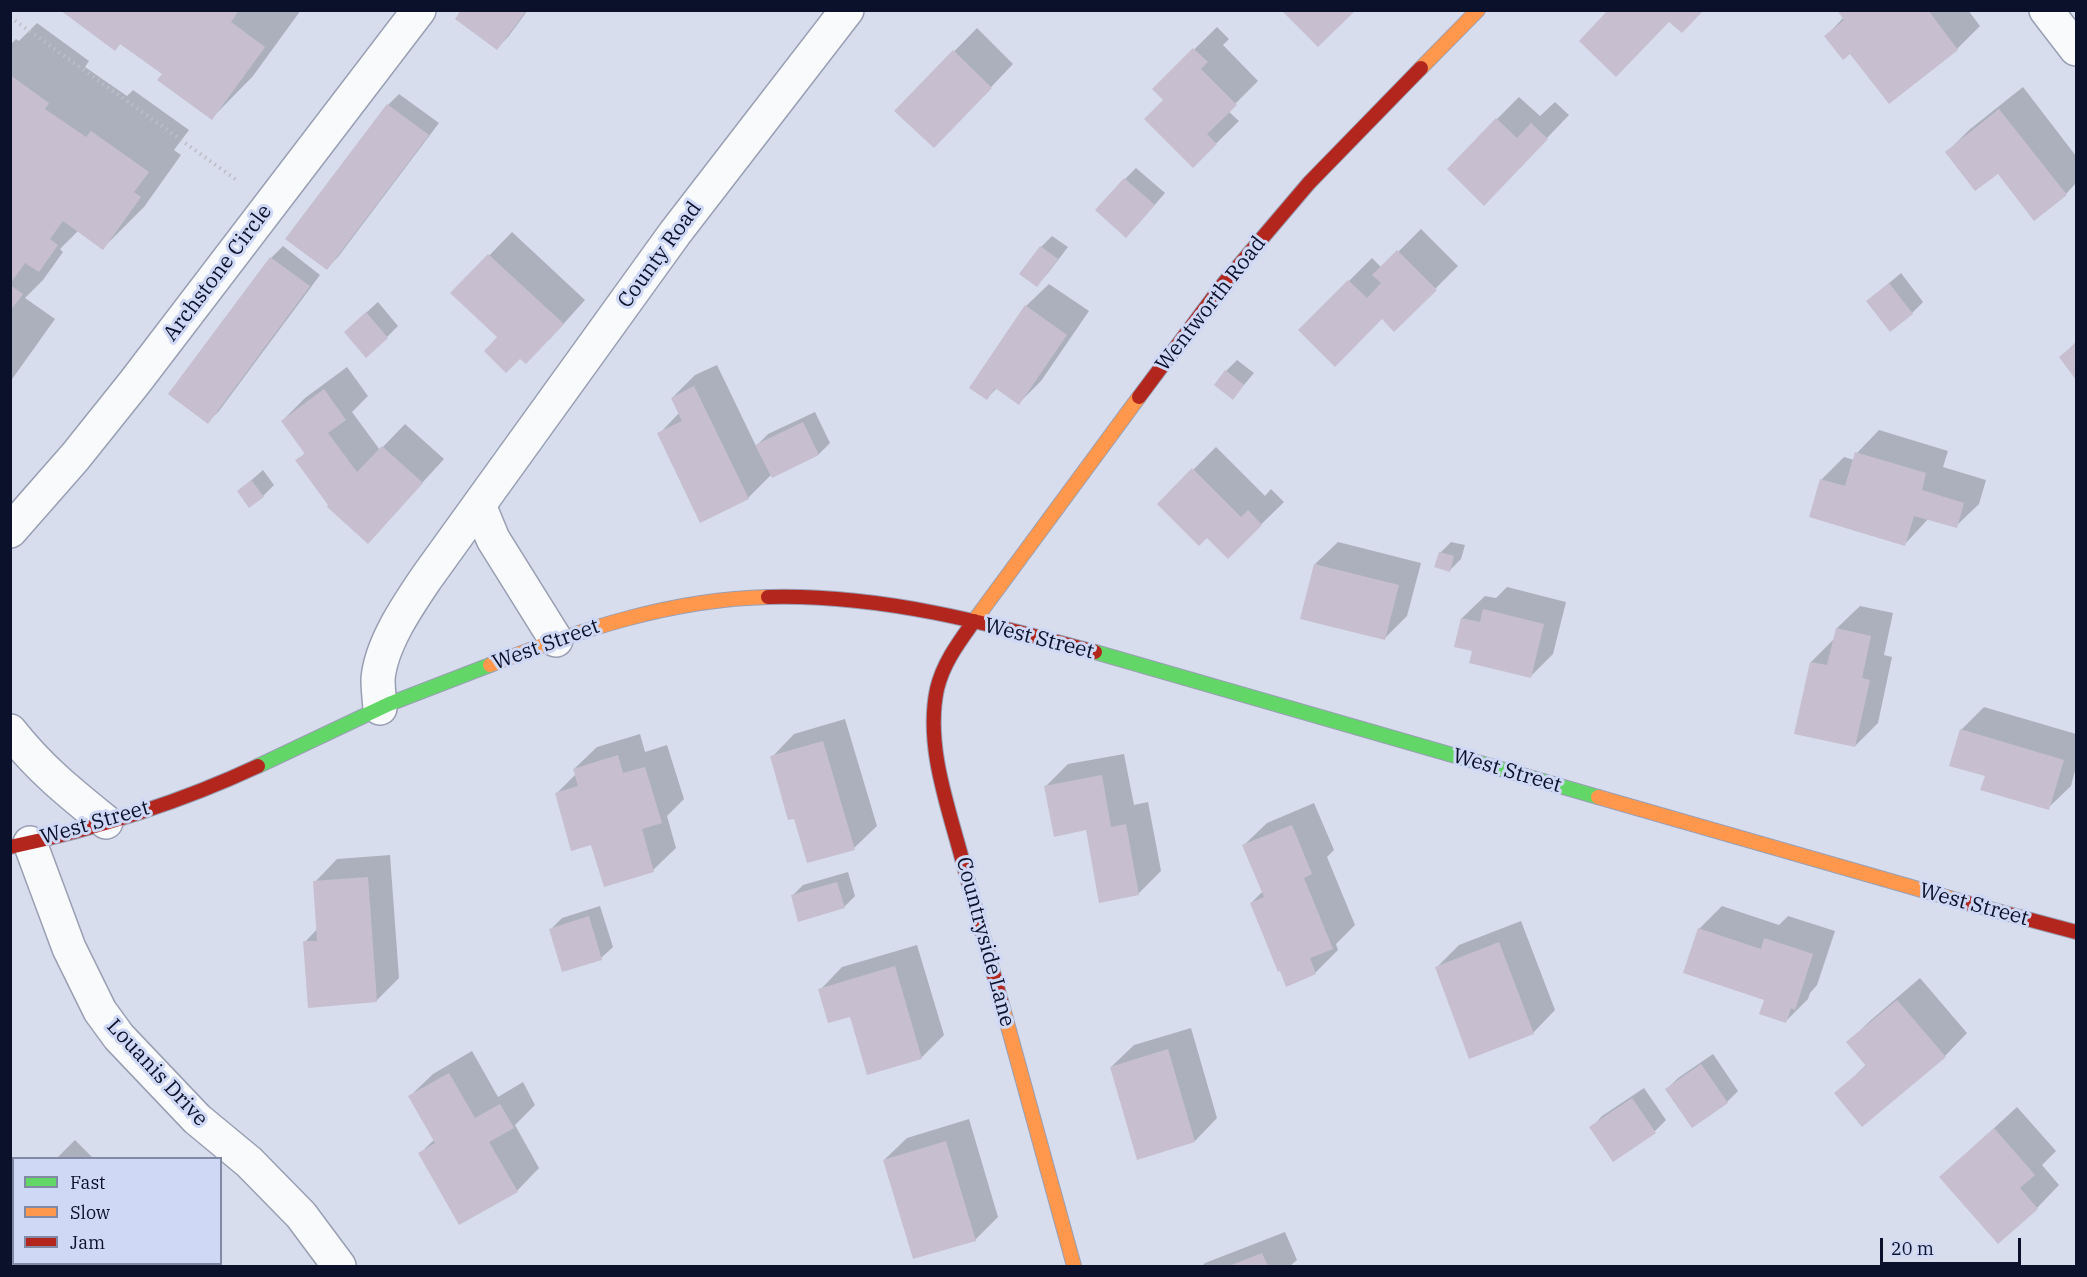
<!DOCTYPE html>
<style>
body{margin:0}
#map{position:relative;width:2087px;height:1277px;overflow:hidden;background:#d7dded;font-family:"IBM Plex Serif",serif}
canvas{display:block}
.frame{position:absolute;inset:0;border:12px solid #0b112a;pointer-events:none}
.legend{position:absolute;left:12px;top:1157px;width:210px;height:108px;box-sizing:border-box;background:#cfd9f5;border:2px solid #8189a4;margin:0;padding:8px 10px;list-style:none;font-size:18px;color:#0b112a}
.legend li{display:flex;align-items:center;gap:12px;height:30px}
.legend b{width:30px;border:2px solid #8189a4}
.scale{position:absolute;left:1880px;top:1238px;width:141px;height:27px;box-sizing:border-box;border:3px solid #0b112a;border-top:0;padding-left:8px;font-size:18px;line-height:21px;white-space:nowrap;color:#0b112a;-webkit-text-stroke:4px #cfd9f5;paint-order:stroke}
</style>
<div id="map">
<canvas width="2087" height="1277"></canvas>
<div class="frame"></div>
<ul class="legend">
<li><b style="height:8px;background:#63d668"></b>Fast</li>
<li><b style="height:8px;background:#ff974d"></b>Slow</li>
<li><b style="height:8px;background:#b3261e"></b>Jam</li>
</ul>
<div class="scale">20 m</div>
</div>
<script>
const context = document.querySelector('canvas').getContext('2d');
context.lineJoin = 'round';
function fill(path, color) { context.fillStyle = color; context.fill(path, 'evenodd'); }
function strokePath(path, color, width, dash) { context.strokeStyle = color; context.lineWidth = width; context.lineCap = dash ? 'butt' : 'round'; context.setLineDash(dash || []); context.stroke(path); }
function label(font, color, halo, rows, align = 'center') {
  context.font = font + ' "IBM Plex Serif",serif'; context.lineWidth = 6; context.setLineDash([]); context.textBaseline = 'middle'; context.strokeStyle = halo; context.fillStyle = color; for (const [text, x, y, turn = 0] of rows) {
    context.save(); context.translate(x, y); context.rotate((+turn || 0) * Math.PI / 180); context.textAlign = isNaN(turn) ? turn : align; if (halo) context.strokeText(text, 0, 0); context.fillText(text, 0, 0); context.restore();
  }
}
const shadow = new Path2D(`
 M63,10H301L253,76L212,118L164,74L121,43L115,49Z
 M463,10H528L508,37L497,48Z
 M1839,10H1968L1980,26L1957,49L1890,102L1850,52L1826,36L1844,17Z
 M37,23L89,61L85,67L127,96L133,90L189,130L174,150L181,155L144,207L103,248L79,230L60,249L63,252L43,280L25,298L55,319L10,382V45L16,39L19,41Z
 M1217,27L1229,39L1223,45L1258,81L1228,111L1239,121L1193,166L1165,99L1154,89Z
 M977,28L1013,64L956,124L896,111Z
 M2023,87L2076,156V183L2066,194L1998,172L1947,152L1969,130Z
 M399,94L439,123L338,257L327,268L388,105Z
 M1519,97L1540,116L1555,102L1569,115L1506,181L1497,119Z
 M1136,168L1165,193L1137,225L1125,179Z
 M1421,229L1458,266L1394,330L1382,317L1300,330L1372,258L1382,268Z
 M512,232L585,300L549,340L499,337L453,293Z
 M1052,236L1068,247L1048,273L1037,285L1021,273L1041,247Z
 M283,246L320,275L219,411L208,422L170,394L271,258Z
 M1901,273L1923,302L1912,313L1868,301Z
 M1049,284L1089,311L1041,381L1019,403L997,388L987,398L1026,306Z
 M378,302L398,326L387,337L357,321Z
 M2076,342V377L2061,357Z
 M1237,360L1254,373L1233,398L1226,371Z
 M717,365L756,446L768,434L815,412L830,443L819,454L773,476L772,474L748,498L659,434L680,412L672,398L695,375Z
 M347,367L368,396L352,412L380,450L405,424L444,459L368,542L330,505L297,461L306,452L282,421L305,398Z
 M1879,430L1948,451L1943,467L1986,480L1979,504L1956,526L1929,518L1905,544L1811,516L1822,479L1844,457L1854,460L1857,453Z
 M1216,447L1265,496L1271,489L1284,502L1228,557L1207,536L1159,504Z
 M263,470L274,485L263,496L239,491Z
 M1338,542L1421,563L1407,616L1385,638L1315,564Z
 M1451,542L1465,545L1461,559L1450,570L1440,553Z
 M1507,587L1566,602L1553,654L1530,677L1474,650L1462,618L1485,596L1496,598Z
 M1860,606L1893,613L1884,655L1892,657L1878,723L1855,746L1811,662L1834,639L1837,628Z
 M1984,707L2076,734V767L2071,786L2048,808L1987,775L1961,730Z
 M845,719L877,826L854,848L795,817L772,757L794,734Z
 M640,734L645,752L667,745L684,799L667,816L676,848L653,870L592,844L557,793L576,774L574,769L597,747Z
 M1124,754L1134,805L1148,802L1161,871L1138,894L1087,829L1045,787L1068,764Z
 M1314,803L1334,850L1327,857L1355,925L1336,944L1338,950L1315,973L1281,969L1251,903L1263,891L1244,845L1267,823Z
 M390,855L399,978L376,1001L305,942L318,928L315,882L337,859Z
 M848,872L855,896L844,907L792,896L803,885Z
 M600,906L613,947L601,958L551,929L562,918Z
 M1722,906L1779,925L1788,916L1835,931L1817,985L1810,993L1808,999L1786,1021L1699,929Z
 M1521,921L1555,1010L1533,1033L1437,967L1459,945Z
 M917,945L944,1035L921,1058L851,1015L820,990L842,967Z
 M1920,978L1967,1033L1945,1056L1836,1094L1867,1064L1848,1042L1871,1020Z
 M1191,1028L1217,1118L1195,1141L1111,1067L1134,1045Z
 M472,1051L498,1097L523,1082L535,1105L515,1125L539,1168L517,1191L419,1154L435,1139L410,1096L433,1074Z
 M1713,1054L1738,1091L1727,1102L1667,1089L1678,1078Z
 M1644,1088L1666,1120L1655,1131L1613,1160L1591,1128L1602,1116Z
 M2017,1107L2056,1151L2042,1165L2059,1185L2037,1208L1941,1177Z
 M969,1119L998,1217L975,1240L884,1160L907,1138Z
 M75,1140L93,1158H57Z
 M14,1203V1221L10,1218V1206Z
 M1285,1232L1297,1260L1290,1266H1202L1205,1263Z
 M56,1264H121L118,1266H59Z`);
const building = new Path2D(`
 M60,10H239L231,22L265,47L212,120L157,80L162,74L120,44L115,51Z
 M461,10H527L497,50L455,19Z
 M1281,10H1356L1318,47Z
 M1608,10H1704L1682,33L1669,22L1616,77L1579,41Z
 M1837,10H1928L1958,50L1889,104L1850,54L1843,60L1824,36L1844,20Z
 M1193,48L1208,62L1201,69L1237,105L1207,134L1217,144L1193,168L1144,119L1163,100L1152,89Z
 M953,50L992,88L934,148L894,111Z
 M10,75L49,103L45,109L86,137L91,131L149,172L134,192L141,197L103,250L63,221L50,239L58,245L39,272L25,263L10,284Z
 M387,104L429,135L327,270L285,239Z
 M1999,109L2067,195L2034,221L1998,174L1975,191L1945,152Z
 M1496,118L1517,138L1531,123L1548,139L1484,206L1447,169Z
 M1124,178L1155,205L1126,238L1095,210Z
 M1040,246L1058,259L1037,287L1019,274Z
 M1397,250L1437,290L1394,332L1382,319L1335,367L1298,330L1348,280L1367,298L1381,283L1372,275Z
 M488,254L564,324L526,364L520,359L506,373L484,351L497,337L450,293Z
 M270,257L310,286L208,424L168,394Z
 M1889,283L1913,314L1890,332L1866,301Z
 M10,285L23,294L10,311Z
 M1025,305L1067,335L1019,405L995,388L987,400L969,388Z
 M366,312L388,338L366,358L344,332Z
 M2076,343V380L2059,357Z
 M1225,370L1244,385L1233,400L1214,385Z
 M694,386L749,499L700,523L657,433L682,421L671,398Z
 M324,389L346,420L328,433L357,472L382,446L423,483L368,544L327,507L328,505L295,460L305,454L281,421Z
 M803,422L819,455L772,478L755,445Z
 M1855,452L1926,473L1922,490L1964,503L1957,528L1914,516L1905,546L1809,517L1820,479L1845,486Z
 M1192,468L1241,517L1248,510L1262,525L1228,559L1207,538L1199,546L1157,504Z
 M251,480L264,497L249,508L237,491Z
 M1439,552L1454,556L1450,572L1434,567Z
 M1314,564L1399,585L1385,640L1300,619Z
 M1483,609L1544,624L1531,678L1469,663L1472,651L1454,647L1461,618L1480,622Z
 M1836,628L1871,636L1862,678L1870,680L1855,747L1794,734L1810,662L1827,665Z
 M1960,729L2064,760L2049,810L1980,790L1985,776L1949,766Z
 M823,741L855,850L807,863L794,819L788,820L770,756Z
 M618,755L623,773L645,767L662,823L642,829L654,872L604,887L591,845L571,851L555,793L578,786L573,769Z
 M1102,775L1111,827L1126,824L1139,895L1099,903L1086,830L1054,837L1044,786Z
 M1292,825L1312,874L1304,878L1333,949L1310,958L1316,974L1286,987L1280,971L1278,972L1250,903L1264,897L1242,845Z
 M368,877L377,1002L308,1008L303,941H317L313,881Z
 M837,882L845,908L798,922L791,895Z
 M589,916L602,960L562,972L549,929Z
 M1698,928L1761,949L1764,938L1813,954L1795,1010L1791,1008L1786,1023L1759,1014L1764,1000L1683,973Z
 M1499,942L1534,1034L1469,1059L1435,967Z
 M895,966L922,1059L867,1075L850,1017L828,1023L818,989Z
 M1897,1000L1946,1057L1862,1127L1834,1093L1866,1066L1846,1042Z
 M1168,1049L1195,1142L1137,1160L1110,1067Z
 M1701,1064L1728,1103L1692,1128L1665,1089Z
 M449,1073L475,1118L500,1104L514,1128L489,1142L518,1192L459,1225L418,1153L435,1143L408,1096Z
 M1632,1098L1656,1133L1613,1162L1589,1127Z
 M1994,1128L2035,1175L2020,1188L2038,1209L1998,1244L1939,1177Z
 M946,1141L976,1241L913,1259L883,1160Z
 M1262,1253L1268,1266H1229Z
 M54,1264H123L120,1266H57Z`);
const path = new Path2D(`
 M10,17L238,181`);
const street = new Path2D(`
 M2046,10L2076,49
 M479,505L493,539L556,640
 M10,531L75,457L135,382L419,10
 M380,708C379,698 378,688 378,679C381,644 408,605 427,577L675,233L847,10
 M10,731C40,769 69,792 106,822
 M30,843L69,948L100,1011L119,1037L197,1119L249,1162L301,1215L339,1266`);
const fast = new Path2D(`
 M1095,652L1598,797
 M258,766L389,704L490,665`);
const slow = new Path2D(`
 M1421,68L1478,10
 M974,621L1139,397
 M490,665C580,630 672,599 768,597
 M1598,797L1967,903
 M1001,1001L1074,1266`);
const jam = new Path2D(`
 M1139,397L1224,283L1309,183L1421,68
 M768,597C880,594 988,623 1095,652
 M974,621C959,642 943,663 937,689C925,745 948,806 962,859C975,907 988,954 1001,1001
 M10,847C95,829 179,803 258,766
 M1967,903L2076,932`);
const streetNames = [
 ["County Road",660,255,-54],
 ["Archstone Circle",218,273,-53],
 ["Wentworth Road",1211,304,-52],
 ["West Street",1039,639,14],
 ["West Street",546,645,-20],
 ["West Street",1507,771,16],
 ["West Street",95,823,-16],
 ["West Street",1974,905,15],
 ["Countryside Lane",985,942,75],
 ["Louanis Drive",157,1073,47]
];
fill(shadow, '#0003');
fill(building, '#c7becf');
strokePath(street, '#999fb3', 36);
strokePath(fast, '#999fb3', 16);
strokePath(slow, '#999fb3', 16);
strokePath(jam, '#999fb3', 16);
strokePath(path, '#bcbec5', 4, [1.5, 4.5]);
strokePath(street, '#f9fafc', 33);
strokePath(fast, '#63d668', 14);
strokePath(slow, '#ff974d', 14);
strokePath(jam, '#b3261e', 14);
label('21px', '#0b112a', '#cfd9f5', streetNames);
</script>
